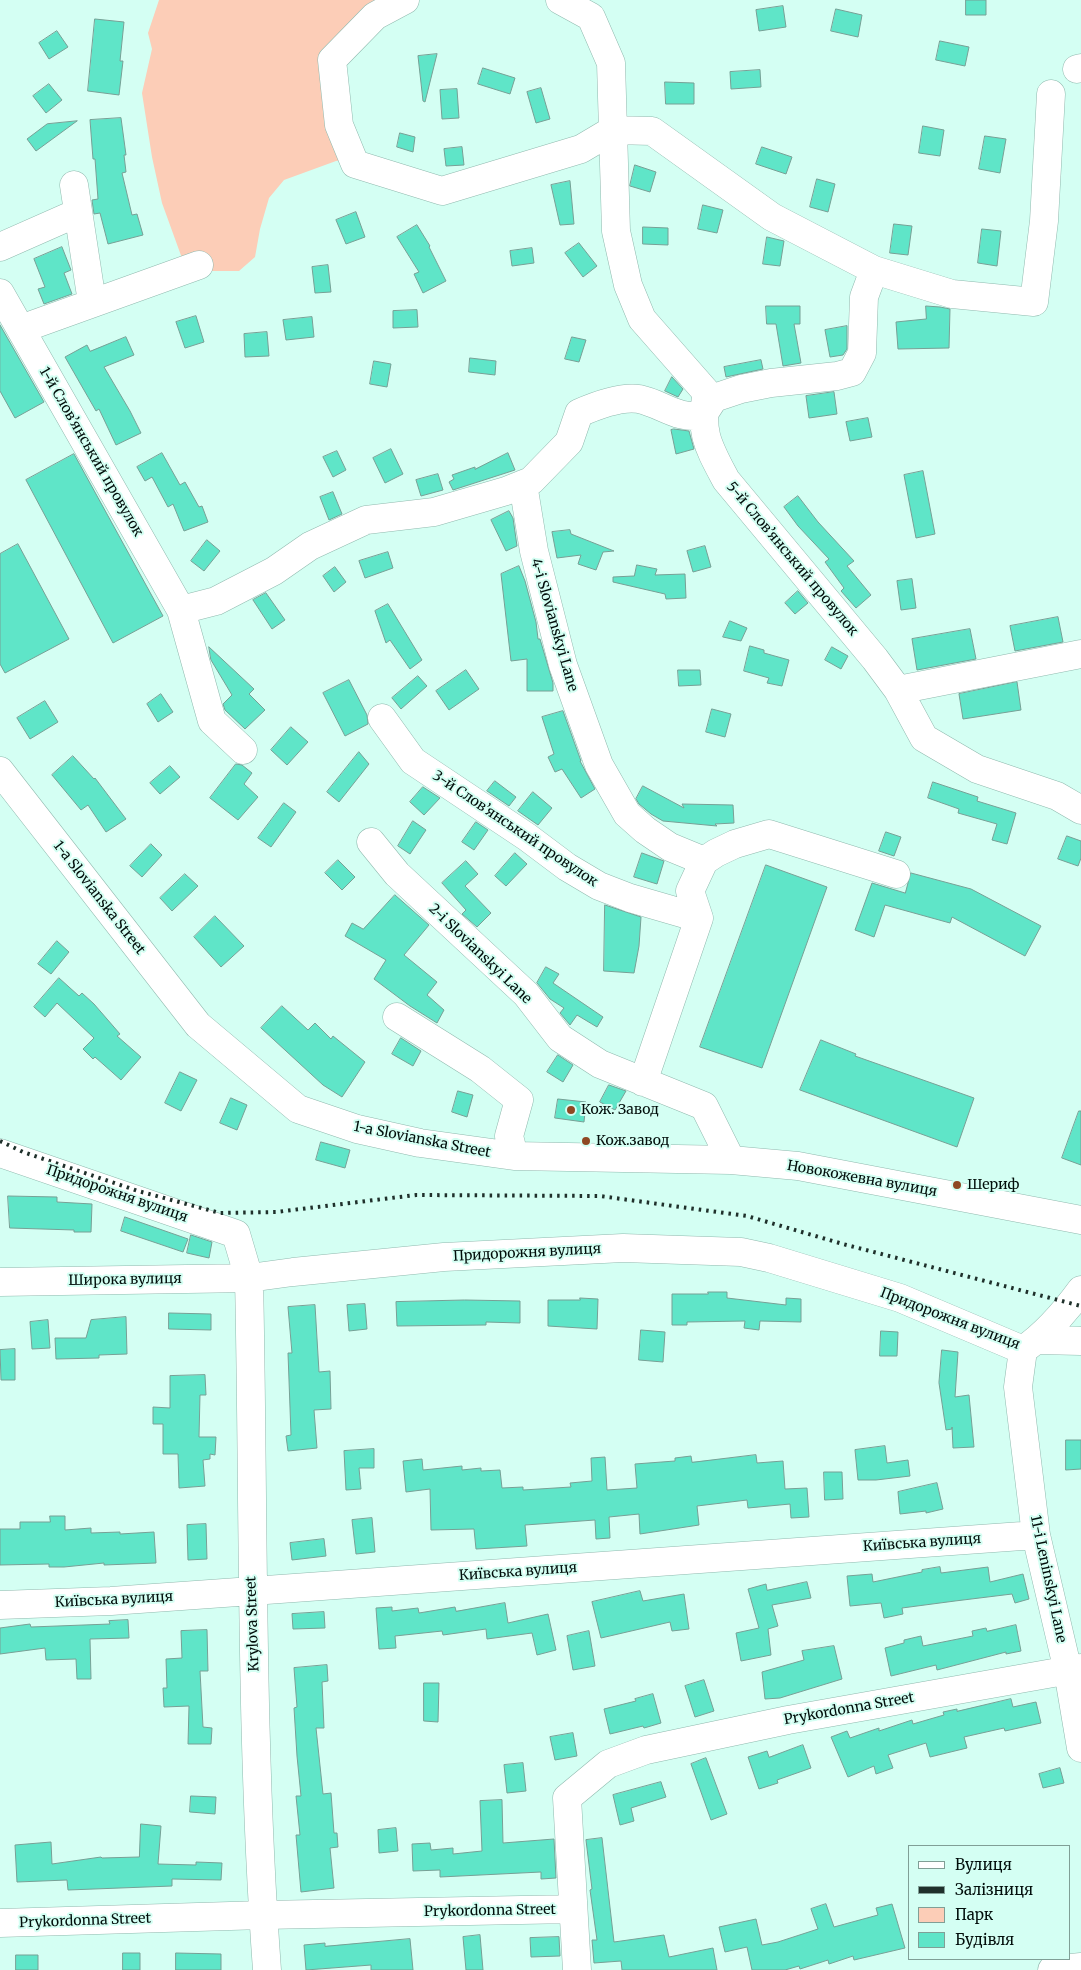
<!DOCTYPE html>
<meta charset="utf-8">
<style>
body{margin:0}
#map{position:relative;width:1081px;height:1970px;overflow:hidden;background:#d4fff3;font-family:Merriweather,serif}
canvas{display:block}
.legend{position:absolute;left:908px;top:1845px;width:162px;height:115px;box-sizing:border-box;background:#d4fff3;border:1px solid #809f96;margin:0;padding:6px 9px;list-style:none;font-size:15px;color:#020e0b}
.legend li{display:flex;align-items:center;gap:10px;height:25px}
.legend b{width:25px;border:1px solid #809f96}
</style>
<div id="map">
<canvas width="1081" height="1970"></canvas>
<ul class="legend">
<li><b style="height:6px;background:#fff"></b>Вулиця</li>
<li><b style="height:6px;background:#1f302b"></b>Залізниця</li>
<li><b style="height:14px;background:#fccdb7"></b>Парк</li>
<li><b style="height:14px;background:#5fe5c8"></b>Будівля</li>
</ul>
</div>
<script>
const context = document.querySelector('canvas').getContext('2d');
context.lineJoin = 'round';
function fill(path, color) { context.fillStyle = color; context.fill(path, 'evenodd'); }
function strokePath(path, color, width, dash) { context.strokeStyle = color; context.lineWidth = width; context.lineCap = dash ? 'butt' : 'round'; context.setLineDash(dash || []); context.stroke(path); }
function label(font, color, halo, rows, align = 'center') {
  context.font = font + ' Merriweather,serif'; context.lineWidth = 4; context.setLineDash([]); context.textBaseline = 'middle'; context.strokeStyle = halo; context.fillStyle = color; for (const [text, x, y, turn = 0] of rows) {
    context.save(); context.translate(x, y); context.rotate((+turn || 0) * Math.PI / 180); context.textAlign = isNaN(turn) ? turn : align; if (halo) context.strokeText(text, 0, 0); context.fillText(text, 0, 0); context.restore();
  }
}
const green = new Path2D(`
 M159,0H389L320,60L344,160L336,161L284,180L269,198L260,229L255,257L239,271H209L205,253L183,261L162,203L152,157L142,93L152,49L148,33Z`);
const building = new Path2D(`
 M966,0H986V15H966Z
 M783,6L786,27L759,31L756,10Z
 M836,9L862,15L858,37L831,31Z
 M95,19L124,22L120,61H123L119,95L88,91Z
 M57,31L68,47L49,59L39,43Z
 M940,41L969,47L965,66L936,60Z
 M437,54L425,102L423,101L418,56Z
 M483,68L515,78L510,94L478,84Z
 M760,70L761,87L731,89L730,72Z
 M665,82L694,83V104H666Z
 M49,84L62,100L46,113L33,96Z
 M541,88L550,119L536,123L527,92Z
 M457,89L459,118L442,119L440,90Z
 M121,118L126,155H124L126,172L122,173L132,215L137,214L143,235L108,244L100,213L94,214L92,200L98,199L95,159H93L90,120Z
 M77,121L36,151L27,139L47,124Z
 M923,126L944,130L940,156L919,153Z
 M400,133L415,137L413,152L397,147Z
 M985,136L1006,139L1000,173L979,169Z
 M462,147L464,165L446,166L444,149Z
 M762,147L792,157L786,174L756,164Z
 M635,165L656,172L650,192L630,186Z
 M817,179L835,184L828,212L810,207Z
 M570,181L574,224L560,225L551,185Z
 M703,205L723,210L717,233L698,229Z
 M356,212L365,237L346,244L336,220Z
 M894,224L912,226L908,255L890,253Z
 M417,225L430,246L429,247L446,281L423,293L414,274L419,272L397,237Z
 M643,227L668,228V245L643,244Z
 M982,229L1001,231L997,266L978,263Z
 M767,237L784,241L780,266L763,264Z
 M579,243L597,266L583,277L565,253Z
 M62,247L71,270L64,273L72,294L44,304L38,289L45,287L34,259Z
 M532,248L534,263L512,266L510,251Z
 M328,265L331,292L315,293L312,267Z
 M766,306H800V324H794L801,363L783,366L776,324H767Z
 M926,306L940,307L950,309L949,348L898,349L896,322L926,319Z
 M417,310L418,327L393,328V311Z
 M196,316L204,342L185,348L176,322Z
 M312,317L314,337L286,340L283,320Z
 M0,325L44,402L15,418L0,391Z
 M847,326V349L843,355L830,357L825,330Z
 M267,332L269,356L245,357L244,334Z
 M126,337L134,355L104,367L130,411L141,433L116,445L99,409L96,411L65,357L87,345L90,351Z
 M572,337L586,340L579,362L565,359Z
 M470,358L496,361L495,375L469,372Z
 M761,360L763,369L726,377L724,367Z
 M374,361L391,364L387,387L370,384Z
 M672,377L683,389L678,397L665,391Z
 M834,392L837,414L809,418L806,396Z
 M868,418L872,437L850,441L846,422Z
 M674,429L689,431L694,449L676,454L671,430Z
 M391,449L403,474L385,483L373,458Z
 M337,451L346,470L333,477L323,457Z
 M162,453L180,485L185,482L199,507L202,506L208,522L184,531L173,504L168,507L152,477L145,481L137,467Z
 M508,453L515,470L453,490L449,482L454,479L452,475L475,467V469Z
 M74,454L163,616L113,643L26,480Z
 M923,471L935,534L916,538L904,475Z
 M438,474L443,490L421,496L416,480Z
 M333,492L342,514L329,520L320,497Z
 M798,496L818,522L854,561L847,566L871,595L856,608L841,591L844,588L825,562L829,559L798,526L784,507Z
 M509,511L513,518L517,546L506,551L491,520Z
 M570,530L571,534L614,551L603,552L596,570L578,564L581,555L557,558L552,532Z
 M207,540L220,551L204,571L191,561Z
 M18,544L69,639L5,673L0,664V554Z
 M705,546L711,567L693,572L687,551Z
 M388,552L393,568L365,578L359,561Z
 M637,565L657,569L655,575L685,574L686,598L666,599L665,594L613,582V577L634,576Z
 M519,566L525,581L536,622L538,639H540L553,683V691H527V659L511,661L501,574Z
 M335,567L346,582L334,592L323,576Z
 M912,579L916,608L901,610L897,581Z
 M798,591L808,603L795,614L785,603Z
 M266,593L285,620L272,629L253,600Z
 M388,604L422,660L410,669L390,640L386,643L375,611Z
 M1058,617L1063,642L1015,651L1010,626Z
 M730,621L747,628L741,641L723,637Z
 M970,629L976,659L917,670L912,639Z
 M750,646L764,650V653L789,660L782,686L767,683L769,678L744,671Z
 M209,647L254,689L249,694L265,710L245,729L225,710L223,704L232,695L211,660Z
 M832,647L848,656L841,669L825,660Z
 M466,670L479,689L449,710L436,691Z
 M678,670H700L701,685L679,686Z
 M418,676L427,686L401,709L392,698Z
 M349,680L367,715L368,724L345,736L323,693Z
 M1017,682L1021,710L963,719L959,694Z
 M161,694L173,712L158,722L147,704Z
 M45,701L58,722L30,739L17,718Z
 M712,709L731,714L725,737L706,732Z
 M563,711L581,761H580L595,789L581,798L562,769L555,772L548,757L554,754L542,717Z
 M291,727L308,742L287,765L271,750Z
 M359,752L369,764L339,802L327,792Z
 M73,756L94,779L95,778L126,819L106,832L88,805L81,810L52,775Z
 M236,764L242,765L252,773L244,784L258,797L238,820L210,798Z
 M170,766L180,777L160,794L150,783Z
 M495,781L516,797L509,806L487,791Z
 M933,782L978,797L977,801L1016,813L1007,844L992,840L997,824L958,813L959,809L928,798Z
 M643,786L684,808L682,804L733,805L734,823L715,824L717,826L663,821L651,814L639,804L636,799Z
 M423,787L440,798L424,815L410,802Z
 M533,792L552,808L538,825L518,811Z
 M284,803L296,812L271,847L258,838Z
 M413,821L426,830L410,854L398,846Z
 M476,822L488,830L474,850L462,842Z
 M886,832L901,837L894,856L879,851Z
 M1067,836L1081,841V858L1078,866L1058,859Z
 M151,844L162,855L142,877L130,866Z
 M515,853L527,864L506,886L495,876Z
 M642,853L664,861L657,884L634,877Z
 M338,860L355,877L342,890L325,873Z
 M466,861L478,874L465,886L491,913L477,927L462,914L466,910L442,883Z
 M766,865L827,887L762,1068L700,1047Z
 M911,873L971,889L1041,926L1025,956L952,917L950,923L885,905L874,937L855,930L872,883L905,893Z
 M185,874L198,886L172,911L160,898Z
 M395,895L429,925L404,955L437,982L427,995L444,1010L437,1023L410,1006L374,979L386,960L345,936L352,923L363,929Z
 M605,905L641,917L639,946L634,973L604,971Z
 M215,916L244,946L221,967L194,937Z
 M57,941L69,952L51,974L38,964Z
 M546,967L559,974L553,983L603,1017L597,1027L577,1015L570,1025L560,1013L564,1008L550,999L537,983Z
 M59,978L79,996L82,993L94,1004L120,1034L117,1036L141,1057L121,1080L95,1057L93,1059L83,1049L94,1038L57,1003L45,1017L34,1007Z
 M282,1006L308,1030L315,1023L331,1039L333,1036L365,1062L342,1097L323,1085L261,1028Z
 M401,1038L421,1051L413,1066L392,1054Z
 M821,1040L856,1054L855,1056L974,1098L957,1147L800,1090Z
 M558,1055L573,1065L563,1082L547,1072Z
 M180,1072L197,1080L181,1111L165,1103Z
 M609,1085L626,1091L615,1110L600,1102Z
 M458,1091L473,1095L467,1117L452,1112Z
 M231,1098L247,1105L237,1130L220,1123Z
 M558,1099L586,1102L584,1122L555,1118Z
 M1079,1111H1081V1165L1062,1158Z
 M321,1142L350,1150L345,1168L316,1160Z
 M8,1196L57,1197V1202L92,1204L91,1232H74V1230L10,1228Z
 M125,1217L188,1239L183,1252L121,1231Z
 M191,1235L212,1242L209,1258L187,1253Z
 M708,1292H727V1298L786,1305V1298L801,1299V1322L760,1321L759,1330L744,1328L745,1321L687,1322V1325H672V1294H708Z
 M580,1298L598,1299L597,1329L548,1326V1300H580Z
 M465,1300L520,1301V1323L486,1322V1325L397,1326L396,1302Z
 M365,1304L367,1329L349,1331L347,1305Z
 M315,1305L319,1372L330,1371L331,1409L314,1410L317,1448L288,1451L286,1436L291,1435L288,1353H292L288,1307Z
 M169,1313L211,1314V1330L169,1329Z
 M126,1317L127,1354L99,1355V1358L56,1359L55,1338H86L91,1320Z
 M48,1320L50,1348L32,1349L30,1322Z
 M641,1330L665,1332L663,1362L639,1360Z
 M881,1331L898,1332L897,1356H880Z
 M15,1349V1380H1L0,1350Z
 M942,1350L958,1352L955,1397L969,1395L974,1447L953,1448L952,1427V1429L946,1430L939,1383Z
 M205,1375L206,1395H200L199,1437H216L215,1455L210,1454V1459L203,1460L205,1486L179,1488L178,1454H163V1424H153V1407L170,1408V1376Z
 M1066,1440H1081V1469L1066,1470Z
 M885,1446L887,1463L908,1460L910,1476L876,1480H858L855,1450Z
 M374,1449V1468H359L361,1489L346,1490L344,1451Z
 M756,1455L757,1463L783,1461L785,1489L807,1488L809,1517L791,1518L790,1504L748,1508L747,1500L697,1506L699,1525L640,1534L639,1514L609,1517L610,1538L596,1539L595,1520L525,1525L527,1546L476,1549L474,1529L431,1530L430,1489L406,1492L403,1461L422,1459L423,1470L462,1466V1470L481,1468V1471L500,1470L502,1488L523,1487V1490L571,1487L570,1483L592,1481L591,1458L605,1457L607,1490L637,1488L635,1464L675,1461V1458L691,1456L692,1462Z
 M824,1472H842L843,1499L825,1500Z
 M937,1483L943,1509L926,1513V1511L900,1514L898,1492Z
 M50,1516H65V1530L91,1528V1533L120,1532V1534L154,1532L156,1563L104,1565V1563L64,1567H49V1564L0,1565V1529H20V1522H50Z
 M372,1518L375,1552L356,1554L352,1520Z
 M206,1524L207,1559L188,1560L187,1525Z
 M324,1539L326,1556L292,1560L290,1543Z
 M940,1567L941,1573L988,1567L990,1582L1023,1574L1029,1599L1015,1603L1012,1594L955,1601L902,1608L903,1614L884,1618L881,1603L850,1606L847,1576L872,1574L873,1582L922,1572V1570Z
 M807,1582L811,1598L772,1605L778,1626L768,1629L771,1655L741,1661L736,1633L759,1628L748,1589L766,1584L767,1590Z
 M640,1591L643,1601L684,1594L689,1629L672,1631L670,1622L601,1638L592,1602Z
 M505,1603L508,1623L548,1614L556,1650L537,1655L532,1633L487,1639L486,1629L443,1635L442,1631L395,1636L396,1648L379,1649L376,1608L392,1607V1611L418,1608L419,1613L455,1607L456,1611Z
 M324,1612L325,1628L293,1629L292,1614Z
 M128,1620L129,1638L90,1639L91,1679H77L76,1659L46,1660L45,1648L0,1654V1628L30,1624L31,1627L110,1624L109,1621Z
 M1016,1625L1021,1651L1006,1654V1652L937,1670L936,1665L891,1676L885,1648L904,1643V1640L921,1636L923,1646L973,1636L972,1631L986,1628L987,1631Z
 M207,1630L208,1671H200L203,1727L212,1728L211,1744H188L189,1706L164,1707L163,1688H167L166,1659L182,1658L181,1631Z
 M589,1631L595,1666L573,1670L567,1636Z
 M834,1646L842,1679L780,1698L765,1699L762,1672L804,1660L802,1651Z
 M327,1665L328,1681L322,1682L324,1728H316L323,1794L331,1793L334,1833H337L338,1847L330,1848L334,1888L301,1892L296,1835H300L296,1796H301L297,1756L294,1708L297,1707L294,1668Z
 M704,1680L714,1711L695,1717L685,1686Z
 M424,1683H439L438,1722L424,1721Z
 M653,1694L661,1723L644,1728L643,1726L610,1734L604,1709L636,1701L635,1699Z
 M1011,1699L1013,1707L1036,1702L1041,1723L1005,1731L1004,1728L964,1737L967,1748L930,1757L926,1743L888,1755L893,1768L876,1774L874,1766L848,1777L831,1737L847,1731L850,1738L879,1728V1731L912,1720L913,1724L944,1715L943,1712L957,1709V1711Z
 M573,1733L577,1756L555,1760L550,1737Z
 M803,1745L811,1768L777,1780L778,1783L759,1789L748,1757L767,1751L769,1757Z
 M706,1758L727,1814L711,1820L691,1764Z
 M523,1763L526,1791L507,1793L504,1765Z
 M1060,1768L1064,1783L1043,1788L1039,1774Z
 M661,1782L666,1797L631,1808L634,1821L620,1825L613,1795Z
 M191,1796L216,1797L215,1814L190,1812Z
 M502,1800L503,1843L554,1839L556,1878L541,1879V1872L440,1877V1870L413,1871L412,1844L430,1843L431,1850L453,1848V1854L482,1851L480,1801Z
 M141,1824L161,1826L158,1864L196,1865V1862L222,1863L221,1880L172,1879V1886L68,1890L67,1880L17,1882L15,1845L51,1842L52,1864L101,1857L102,1858L139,1857Z
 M396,1828L398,1851L379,1853L378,1830Z
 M602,1838L614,1942L664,1935L669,1957L713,1948L717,1970H622L621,1961L594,1963L592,1940H597L590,1890L592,1889L586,1840Z
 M826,1904L834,1927L878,1915L876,1908L892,1904L905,1948L854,1960L853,1956L829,1964L828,1960L800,1969L799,1966L785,1970H752L747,1947L725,1952L719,1927L756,1919L762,1945L778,1942L818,1929L811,1909Z
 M480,1935L483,1970H466L463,1937Z
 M559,1937L560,1956L531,1957L530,1938Z
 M410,1939L413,1970H371V1965L306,1970L304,1945L325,1943V1946Z
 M123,1953H140V1970H123Z
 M176,1953L221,1954V1970H176Z
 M16,1955H38V1970H16Z`);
const minor = new Path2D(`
 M405,0L375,16L332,60L339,125L355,164L442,191L581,149L613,130L652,131L772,217L874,270L952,294L1034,302L1044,221L1051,94
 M560,0L591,17L611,63L616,231L628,285L642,319L707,393C699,432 708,446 726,480L875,659L898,690L924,738L977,769L1057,796L1081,810
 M1077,69L1081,68
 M74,185L92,302
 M0,247L77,213
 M0,293L181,610L212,721L243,750
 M21,329L199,265
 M523,484L534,551L563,665L599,765L627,814L645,830L670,847L704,861
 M181,610L216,601L274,571L310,546L366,520L434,512L506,491L531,481L569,442L579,413C595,406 621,396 639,399C663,404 677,420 703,415L714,398L741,389L771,383L837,376L852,372L862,353L864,297L874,270
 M898,690L1081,654
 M382,718L413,761L527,837L567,867L599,886L630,898L699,918
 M0,771L198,1025L298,1109L357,1129L420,1143L514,1156L731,1160L798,1166L1081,1220
 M371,842L397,874L526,994L560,1038L600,1064L704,1106L731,1160
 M397,1017L480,1069L519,1100L509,1136L514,1156
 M643,1082L699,918L690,891L704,861L716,853L735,844L769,834L896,874
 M0,1153L236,1234L249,1278C254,1509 250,1740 267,1970
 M0,1282L249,1278L293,1272L444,1257L623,1248L741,1252L769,1258L900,1298L1023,1350C1046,1334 1065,1312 1081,1290
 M1038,1340L1081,1341
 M1023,1350L1018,1387L1036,1535L1068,1671L1081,1748
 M0,1605L111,1601L252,1591L1036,1535
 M0,1923L263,1915L573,1909
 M577,1970L567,1798L608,1764L646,1750L788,1720L1081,1668
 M1052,1970L1081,1967`);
const rail = new Path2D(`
 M0,1141L23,1152L138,1191L220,1213L276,1212L416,1195L600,1196L747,1216L843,1244L1081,1306`);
const markers = [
 [571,1110,5,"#8f4823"],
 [586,1141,5,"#8f4823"],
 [957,1185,5,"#8f4823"]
];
const streetNames = [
 ["1-й Слов’янський провулок",91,452,60],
 ["5-й Слов’янський провулок",792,559,50],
 ["4-i Slovianskyi Lane",554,625,74],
 ["3-й Слов’янський провулок",515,829,34],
 ["1-a Slovianska Street",99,898,52],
 ["2-i Slovianskyi Lane",480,954,44],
 ["1-a Slovianska Street",422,1140,11],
 ["Новокожевна вулиця",862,1179,10],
 ["Придорожня вулиця",117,1194,19],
 ["Придорожня вулиця",527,1253,-3],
 ["Широка вулиця",125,1280,-1],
 ["Придорожня вулиця",950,1319,21],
 ["Київська вулиця",922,1543,-4],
 ["Київська вулиця",518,1572,-4],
 ["11-i Leninskyi Lane",1048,1579,78],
 ["Київська вулиця",114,1600,-3],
 ["Krylova Street",253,1624,-92],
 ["Prykordonna Street",849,1709,-10],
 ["Prykordonna Street",490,1911,-1],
 ["Prykordonna Street",85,1921,-2]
];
const poiNames = [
 ["Кож. Завод",581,1110],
 ["Кож.завод",596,1141],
 ["Шериф",967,1185]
];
fill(green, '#fccdb7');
fill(building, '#5fe5c8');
strokePath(building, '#77a095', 1);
strokePath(minor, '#90b9ae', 29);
strokePath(minor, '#fff', 28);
strokePath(rail, '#1f302b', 4, [2.5, 5]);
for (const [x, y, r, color] of markers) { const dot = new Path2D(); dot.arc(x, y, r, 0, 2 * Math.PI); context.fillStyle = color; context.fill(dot); strokePath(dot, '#d4fff3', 2); }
label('14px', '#020e0b', '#d4fff3', streetNames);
label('14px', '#020e0b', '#d4fff3', poiNames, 'left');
</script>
